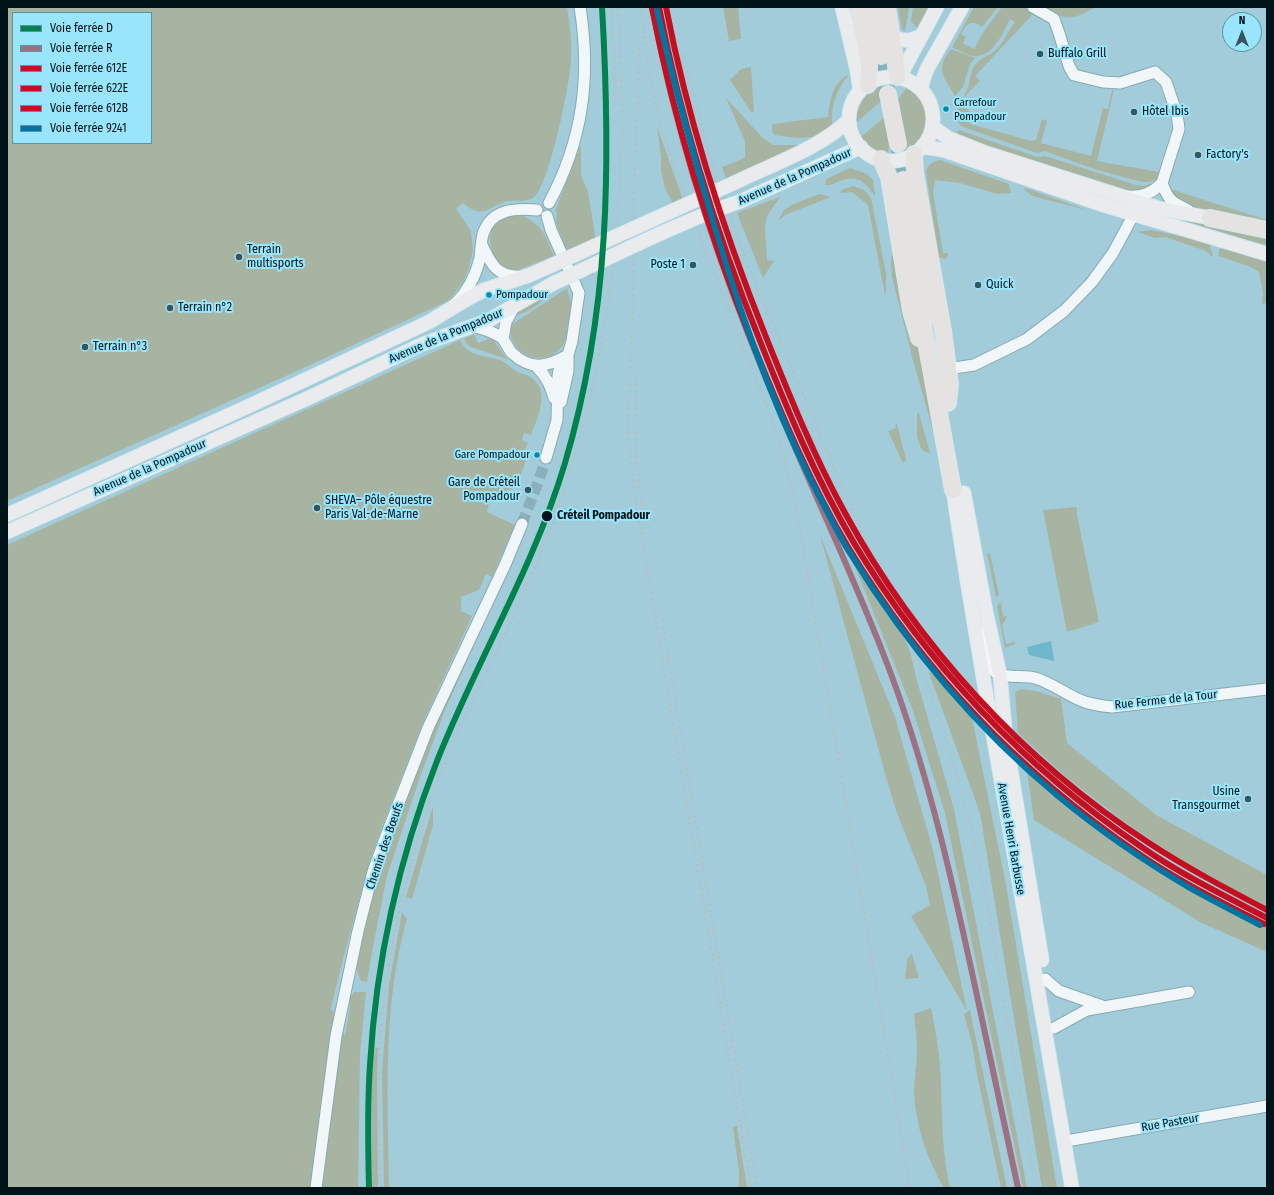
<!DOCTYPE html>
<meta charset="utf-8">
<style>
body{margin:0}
#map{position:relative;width:1274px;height:1195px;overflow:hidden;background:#a2ccd9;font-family:"Fira Sans Condensed",sans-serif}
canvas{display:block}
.frame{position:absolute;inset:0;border:8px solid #001319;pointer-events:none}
.legend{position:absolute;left:12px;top:12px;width:140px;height:132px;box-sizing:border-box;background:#99e6fc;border:1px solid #5c92a1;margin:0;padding:5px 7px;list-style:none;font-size:12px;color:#001319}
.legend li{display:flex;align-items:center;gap:8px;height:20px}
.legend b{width:20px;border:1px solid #5c92a1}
.north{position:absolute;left:1222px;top:12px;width:40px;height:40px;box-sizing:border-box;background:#99e6fc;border:1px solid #5c92a1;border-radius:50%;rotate:0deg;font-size:11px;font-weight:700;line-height:16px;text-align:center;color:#001319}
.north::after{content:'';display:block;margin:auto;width:14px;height:18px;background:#39545c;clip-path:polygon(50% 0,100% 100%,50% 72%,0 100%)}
</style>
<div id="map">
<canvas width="1274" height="1195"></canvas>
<div class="frame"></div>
<ul class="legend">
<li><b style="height:5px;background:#00824e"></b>Voie ferrée D</li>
<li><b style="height:5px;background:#9e7182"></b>Voie ferrée R</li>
<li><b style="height:5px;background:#c50e1f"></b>Voie ferrée 612E</li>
<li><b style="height:5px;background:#c50e1f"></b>Voie ferrée 622E</li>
<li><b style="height:5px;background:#c50e1f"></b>Voie ferrée 612B</li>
<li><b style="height:5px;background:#0075a1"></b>Voie ferrée 9241</li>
</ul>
<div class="north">N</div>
</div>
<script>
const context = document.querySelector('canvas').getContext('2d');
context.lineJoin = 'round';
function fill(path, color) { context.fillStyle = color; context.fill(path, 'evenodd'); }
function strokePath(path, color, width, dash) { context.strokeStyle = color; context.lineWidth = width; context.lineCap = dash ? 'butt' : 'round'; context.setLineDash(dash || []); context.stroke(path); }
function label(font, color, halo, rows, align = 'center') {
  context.font = font + ' "Fira Sans Condensed",sans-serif'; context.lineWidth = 4; context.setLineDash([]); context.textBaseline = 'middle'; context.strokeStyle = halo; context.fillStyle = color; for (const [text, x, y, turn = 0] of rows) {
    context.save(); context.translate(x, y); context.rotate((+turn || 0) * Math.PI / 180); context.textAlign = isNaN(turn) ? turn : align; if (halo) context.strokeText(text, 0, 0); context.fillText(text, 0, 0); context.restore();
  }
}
const green = new Path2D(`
 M7,7H567C570,24 572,42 571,58C571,80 549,188 533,198C525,203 513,199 504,202C485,209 483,219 463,203L456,209L471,231L473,251L468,271L463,282L448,301L310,365L7,501ZM13,13H151V143H13Z
 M723,7H738L741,39L729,41Z
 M898,7H909L905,32L902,29Z
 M913,7H928L929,11L920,30L911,22Z
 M974,7H998L982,27C971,19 967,23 961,34L966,37L963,43L974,49L984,31L1002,7H1027L1035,12L975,76L980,81L960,101L970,112L967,115L970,124L1031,141L1036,140L1042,119L1047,121L1041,143L1091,156L1103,108L1108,109L1112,90H1114L1097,161L1159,172L1157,179L1150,182H1142L1094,169L1045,151L1037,153L961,126C950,112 964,99 968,87C970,80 971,69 976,64C981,57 990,56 996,50C1004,42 1008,31 1015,22L1010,19C1004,32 994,54 978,56C970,58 959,50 952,47Z
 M1041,7H1096C1070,21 1068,21 1041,7Z
 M951,49L975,58L970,64L963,87L955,96C944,76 934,70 951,49Z
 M751,67L754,112H751L730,80L741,69Z
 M847,75L848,76C835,91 831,107 832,127L813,137L797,138L774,135L772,130V124L828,117C830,100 831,86 847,75Z
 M891,83H896L882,100L856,123C857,101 870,86 891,83Z
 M907,87C934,101 935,137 908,151L907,145L888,148L889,154C876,152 869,147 861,137L887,115Z
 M726,98L762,137L773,145H800L726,179L722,167L745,158V141Z
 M657,126L683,200L673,204L665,188L661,171V157Z
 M959,130L1037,157L1045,156L1136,185L1143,186L1157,182L1150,189L1130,192L1041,163L1035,165L957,136V132Z
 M580,146L581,147V175L588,192L596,241L567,250L556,223L557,212H555Z
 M940,160L1009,184L1011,193L997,194L960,183L935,180L933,193L943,253H948V256L945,259L939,257L926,172C927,166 933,161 940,160Z
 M850,168L867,174L873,180L875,196C863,180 858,174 837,182C833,184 829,186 825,185L826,179Z
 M853,186L864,190L871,198L886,273V294L885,295L868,205L852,192L840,193L841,190Z
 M1023,188H1025L1087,210L1032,196Z
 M1170,189L1267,220V225L1212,211L1183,205L1175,200Z
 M819,194L831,197L785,215L778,221L784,210L792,205Z
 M780,197L767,216L765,228L767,260L774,261L763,278L737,213Z
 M1156,212L1267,235V245L1251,241Z
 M519,214C542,224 545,234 554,256L515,271L499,266C484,238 485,222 519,214Z
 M1151,230L1209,242L1213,256H1211L1206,251L1165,237L1155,238L1138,232Z
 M895,242L907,311L923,363L935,438L913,360L892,277L891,259Z
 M1224,245L1267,262V303L1262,304L1263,293L1259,272L1251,267L1219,256V250Z
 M593,270V275C588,276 585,276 581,277C574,279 566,282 560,286C547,295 531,315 513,315C523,300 575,278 593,270Z
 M567,288C568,294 571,300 572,306C572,312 569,319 568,324C567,333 566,344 559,350C540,369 505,351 511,325Z
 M474,334L478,343L492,338L507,359L468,346L464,339Z
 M460,340C468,357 485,355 500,360C507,363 512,369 518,372C523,374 528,375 532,378C551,393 537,418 531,435L524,433L522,440L528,443L525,449L528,454L517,486L490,498L487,512L515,525L492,577L486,574L479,590L461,597V611L472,616L425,718L382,827L369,864L343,959L331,1008L345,1036L350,1007V998L354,992H366L360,1054L358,1188H7V545Z
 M917,413H919L930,453L925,452L921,448L917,437Z
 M897,424L906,460L903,463L888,431L896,428L895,425Z
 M1077,507V515L1099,622L1067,632L1043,510Z
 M831,513L859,560L888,602L910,651L916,677L954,809L1027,1188H1023L945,813L912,708L860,579Z
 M820,535L895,717L933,850L967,1011L911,916L930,905L926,886L897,813L886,777Z
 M990,553L999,595L996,597L987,554Z
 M501,585L445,710L419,780L387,876L372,952L367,982L361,981L356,968L377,875L436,718Z
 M1001,602L1003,617L1007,616L1002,626L1006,644L1015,642V644L1005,648L997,606Z
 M940,669L954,691L970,708L1006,885L1057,1188H1042L980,813L929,673Z
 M1021,689L1037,691L1061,699L1067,743L1156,815L1267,875V906L1238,892L1180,859L1134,829L1065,776L1018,733L1015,692Z
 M1026,765L1060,797L1127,849L1196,890L1267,927V952L1200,922L1034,820Z
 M433,806V825L412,899L406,897Z
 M402,912L407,919C382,1006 388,1098 389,1188H384L382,1072L389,985Z
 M912,954L919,978L905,979L907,959Z
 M931,1008C936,1032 940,1057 941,1081C942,1117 942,1153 950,1188H944C927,1159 916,1127 914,1093C914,1079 917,1064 917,1050C917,1038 915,1026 914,1014Z
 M970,1010L1007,1188H1001L977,1074L972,1044L964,1014Z
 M378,1047L377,1078L378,1188H372V1071L375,1049Z
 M737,1126L747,1188H739V1172L733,1127Z`);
const water = new Path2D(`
 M1051,641L1054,661L1029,655L1027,647Z`);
const minorTunnel = new Path2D(`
 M522,524L539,480L546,458`);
const highwayTunnel = new Path2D(`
 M881,56L888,94
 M898,144L903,180`);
const minor = new Path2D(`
 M1033,7L1054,19L1059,33L1069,66L1074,75L1103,82L1120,83L1155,72L1166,82L1177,114L1179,129L1162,183C1168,200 1172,203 1188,210
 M1127,196C1142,197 1151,194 1162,183
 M549,203C583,140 591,77 580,7
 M482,245C491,265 498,278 523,276
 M455,304C467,292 476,275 480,258C481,250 481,242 483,234C491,209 515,208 537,210
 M473,326C483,329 493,331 502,338C506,342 508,349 512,353C531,371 547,367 568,355
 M503,339L506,322L514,307
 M536,366C546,376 550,384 554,398
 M948,369L974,365L1027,339L1064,311L1092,282L1113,253L1134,214
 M561,402L568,371V356
 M546,458L557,420L558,376L559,370L568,355L572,341L579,293L551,230L547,216
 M976,628C979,633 983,638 986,644C990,653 987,666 995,672C1004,679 1024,675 1035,678C1053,683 1067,696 1085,702C1094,705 1103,706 1112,707L1267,689
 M1045,979L1059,991L1102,1006
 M1054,1028L1087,1010L1189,992
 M1072,1140L1267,1106
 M316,1188L336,1036L358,931L373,872L388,831L428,728L505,565L522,524`);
const major = new Path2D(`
 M842,7L857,70L860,91
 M892,35C902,43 911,41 922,35
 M849 119a42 42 0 1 1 84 0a42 42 0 1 1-84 0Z
 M899,78L937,7
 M921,89L924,77L927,69L962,7
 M933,127L948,138L986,153L1158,208L1210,218
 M924,147L943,150L1100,204L1267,254
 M736,182C773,164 820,148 849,120
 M741,201L861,147
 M953,490C976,646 1005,801 1032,956C1046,1034 1059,1111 1072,1188
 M964,493L986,612L1000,675L1006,740L1042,960
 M7,515L249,406L429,322L467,299L484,290L530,275L548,267
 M7,532L306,399L423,344L489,320L554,283`);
const highway = new Path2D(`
 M859,7L869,63V77L868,85
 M873,7L881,56
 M887,7L896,65L897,77
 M888,94L898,144
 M914,154L915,173L943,331L950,384L948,403
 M881,159L889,177L911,311L919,338
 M903,180L923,298L925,312L923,325L953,490
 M1210,218L1267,230`);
const rail = new Path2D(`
 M611,7L616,99
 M642,7C646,99 676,177 709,261C729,310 748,359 767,408C781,444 790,479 798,517L910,1188
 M652,7C663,80 682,151 705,221C714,248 722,275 732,302
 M640,36L634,193L633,312L628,417L630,455L635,496L751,1188
 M682,54L715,172L747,263L873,558
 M672,69L700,181L724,263
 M734,292L754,348
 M636,378L635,438L639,481L646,529
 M662,620L757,1188
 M905,630L923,673L947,741L971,826L989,913L1036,1188
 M381,1188C379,1139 377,1090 380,1041C387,947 409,854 443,767C462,719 486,674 508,628C530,580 551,531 567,480C616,329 629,165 618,7`);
const majorBridge = new Path2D(`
 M548,267L736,182
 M554,283C616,255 677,223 741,201`);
const rail1 = new Path2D(`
 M369,1188C368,1147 367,1106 370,1065C376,962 399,858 437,761C477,660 534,567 565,463C610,311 611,163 602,7`);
const rail2 = new Path2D(`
 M652,7C659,42 666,76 675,110C701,213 738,313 779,410C816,499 858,585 891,674C931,782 955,893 979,1005C992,1066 1005,1127 1018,1188`);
const rail3 = new Path2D(`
 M659,7C681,122 716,232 760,341C787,409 816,479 854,543C927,664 1025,768 1143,848C1182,875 1225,896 1267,918`);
const rail4 = new Path2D(`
 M652,8C675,124 709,235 753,344C781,413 810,483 848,547C922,670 1020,773 1139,854C1178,881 1221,902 1264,924`);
const rail5 = new Path2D(`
 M666,7C688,121 723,230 766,337C790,397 814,456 845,513C917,645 1023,761 1149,843C1187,868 1227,889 1267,910`);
const rail6 = new Path2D(`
 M657,10C673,81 692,151 713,221C742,321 778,421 828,513C835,527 842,541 850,553C906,644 976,728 1058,796C1099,830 1144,861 1190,888C1213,901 1237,913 1260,925`);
const markers = [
 [1040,54,4,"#39545c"],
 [946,109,3.5,"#008baa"],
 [1134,112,4,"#39545c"],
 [1198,155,4,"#39545c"],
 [239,257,4,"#39545c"],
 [693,265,4,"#39545c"],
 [978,285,4,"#39545c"],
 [489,295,3.5,"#008baa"],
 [170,308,4,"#39545c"],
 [85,347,4,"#39545c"],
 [537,455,3.5,"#008baa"],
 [528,490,4,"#39545c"],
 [317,508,4,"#39545c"],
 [547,516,6,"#001319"],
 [1248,799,4,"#39545c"]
];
const busNames = [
 ["Carrefour",954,103],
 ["Pompadour",954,117],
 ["Pompadour",496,295],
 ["Gare Pompadour",530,455,"right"]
];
const poiNames = [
 ["Buffalo Grill",1048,54],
 ["Hôtel Ibis",1142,112],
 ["Factory's",1206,155],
 ["Terrain",247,250],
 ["multisports",247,264],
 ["Poste 1",685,265,"right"],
 ["Quick",986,285],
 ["Terrain n°2",178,308],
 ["Terrain n°3",93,347],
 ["Gare de Créteil",520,483,"right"],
 ["Pompadour",520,497,"right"],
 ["SHEVA– Pôle équestre",325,501],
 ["Paris Val-de-Marne",325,515],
 ["Usine",1240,792,"right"],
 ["Transgourmet",1240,806,"right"]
];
const streetNames = [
 ["Avenue de la Pompadour",795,177,-24],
 ["Avenue de la Pompadour",446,336,-23],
 ["Avenue de la Pompadour",150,468,-24],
 ["Rue Ferme de la Tour",1166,700,-6],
 ["Avenue Henri Barbusse",1011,839,80],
 ["Chemin des Bœufs",385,846,-71],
 ["Rue Pasteur",1170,1123,-10]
];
const stopNames = [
 ["Créteil Pompadour",557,516]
];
fill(green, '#a7b4a1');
fill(water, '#70b7cb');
strokePath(minorTunnel, '#8ab0bc', 11, [11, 5.5]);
strokePath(highwayTunnel, '#8ab0bc', 16, [16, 8]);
strokePath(minor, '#87a9b2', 13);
strokePath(major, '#d5e8ee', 15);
strokePath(highway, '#d5e8ee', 18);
strokePath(minor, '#f1f7f9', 11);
strokePath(major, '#e9ebed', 13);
strokePath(highway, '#e4e3e2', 16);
strokePath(rail, '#b4bfc4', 2.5, [2, 4]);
strokePath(majorBridge, '#d5e8ee', 15, []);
strokePath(majorBridge, '#e9ebed', 13);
strokePath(rail1, '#00824e', 6);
strokePath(rail2, '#9e7182', 6);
strokePath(rail3, '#c50e1f', 6);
strokePath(rail4, '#c50e1f', 6);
strokePath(rail5, '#c50e1f', 6);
strokePath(rail6, '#0075a1', 6);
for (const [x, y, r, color] of markers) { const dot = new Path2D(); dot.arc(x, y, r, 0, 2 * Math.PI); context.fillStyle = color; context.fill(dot); strokePath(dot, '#99e6fc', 1.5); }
label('11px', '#001319', '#99e6fc', busNames, 'left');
label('12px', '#001319', '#99e6fc', poiNames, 'left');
label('12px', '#001319', '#99e6fc', streetNames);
label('bold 12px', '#001319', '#99e6fc', stopNames, 'left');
</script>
